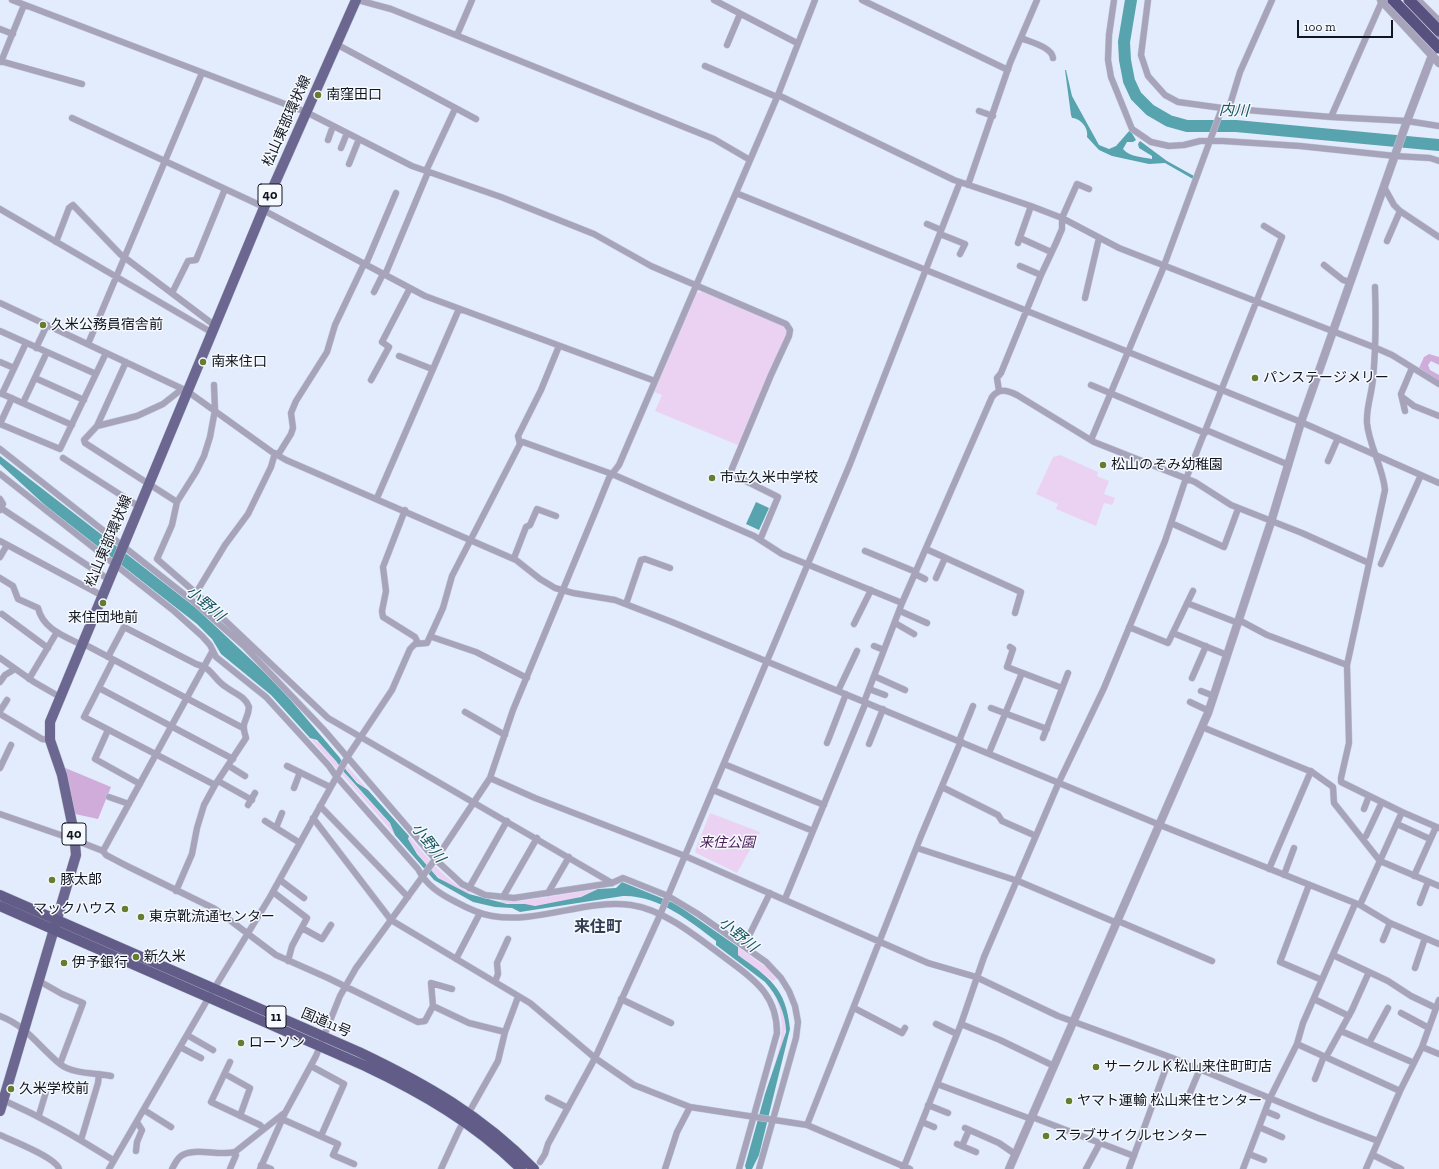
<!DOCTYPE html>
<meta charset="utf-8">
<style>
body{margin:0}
#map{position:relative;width:1439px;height:1169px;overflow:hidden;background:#e3ecfc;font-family:"Zilla Slab",serif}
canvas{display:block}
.scale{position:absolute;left:1297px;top:20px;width:96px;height:18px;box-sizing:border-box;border:2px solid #10151e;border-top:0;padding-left:5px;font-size:12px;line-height:14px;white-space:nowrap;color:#10151e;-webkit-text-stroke:3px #f6f9fe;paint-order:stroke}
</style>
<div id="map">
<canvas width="1439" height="1169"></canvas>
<div class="scale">100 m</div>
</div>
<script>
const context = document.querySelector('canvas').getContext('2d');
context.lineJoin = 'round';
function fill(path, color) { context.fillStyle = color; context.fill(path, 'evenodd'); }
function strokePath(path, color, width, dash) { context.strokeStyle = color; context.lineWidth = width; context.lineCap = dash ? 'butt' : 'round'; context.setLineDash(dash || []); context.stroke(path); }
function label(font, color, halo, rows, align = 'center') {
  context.font = font + ' "Zilla Slab","Noto Sans JP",serif'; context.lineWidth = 3; context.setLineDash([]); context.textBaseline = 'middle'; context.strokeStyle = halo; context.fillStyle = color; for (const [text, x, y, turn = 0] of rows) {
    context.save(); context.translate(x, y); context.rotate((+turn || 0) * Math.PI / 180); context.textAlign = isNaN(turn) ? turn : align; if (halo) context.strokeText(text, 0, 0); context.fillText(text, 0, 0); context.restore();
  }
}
const green = new Path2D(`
 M702,292L783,325L787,329V335L740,446L655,411L662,395L654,392L696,293Z
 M1060,455L1098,472L1097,476L1109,481L1104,494L1115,498L1112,505L1104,503L1096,526L1056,509L1058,504L1036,494L1053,457Z
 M310,738C326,744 335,761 345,773C359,791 376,807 391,825L395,835Z
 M340,758L368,790C355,782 347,772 340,758Z
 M710,813L760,832L737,873L696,853L695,851Z
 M409,836C428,858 446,882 473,894C444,890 422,862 408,839Z
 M598,889C569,904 528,911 496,901H521Z
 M738,947L767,968L776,979L773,981L738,955Z
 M775,994C790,1025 787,1034 775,1064C783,1034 785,1025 775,994Z`);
const forest = new Path2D(`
 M1429,354L1439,357V365L1431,361L1428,365L1430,370L1439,375V381L1419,368L1424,357Z
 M63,767L111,787L98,819L75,814Z`);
const water = new Path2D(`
 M1065,70H1066L1072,96L1099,145L1109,149L1116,146L1130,130L1136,140L1133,142H1127L1123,149C1130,157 1142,157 1152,159V156L1139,148L1138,144L1140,141L1167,161L1194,176L1193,179L1165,163L1149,164L1112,156L1099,150L1087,137C1089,128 1080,118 1072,118L1071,115Z
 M0,456L195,607L278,685L340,758L346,770L357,783L368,790L409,836L408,839L417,854L438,878L469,894L507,904H525L535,906L581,897L598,889L616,888L622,882L676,904L738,947V955C769,978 786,987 790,1029L759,1155L752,1169H746L745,1166L765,1094L786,1032C786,1014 777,995 765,982L716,945V941C690,921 658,895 623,896L520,912L512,908L495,907L473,902L434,880L395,835L390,823L344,772L336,761L317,740L310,738L271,695L221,654L212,639L197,624L47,507L0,464Z
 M756,502L769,508L759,530L746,524Z`);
const river = new Path2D(`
 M1131,0L1124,42L1125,60L1129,81L1136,96L1150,110L1169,121L1187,126H1236L1439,145`);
const minor = new Path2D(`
 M12,0L306,112L412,166L501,197L594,234L651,266L786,324L790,330L789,336L771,375L731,471L734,475L778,497L760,540
 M358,0L391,9L714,139L750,160
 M714,0L797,43
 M862,0L1008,70
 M1114,0L1109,35L1108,60L1111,77L1132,129L1151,142L1169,146L1184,145L1200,141H1223L1300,146L1395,156L1430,158L1439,161
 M1148,0L1141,55L1148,76L1165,95L1178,102L1222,108
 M0,29L13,34
 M457,35L472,0
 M1021,38C1030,42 1052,47 1053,58
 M336,44L476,119
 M727,45L740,14
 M0,61L82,84
 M1,62L24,5
 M705,66L777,97
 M778,95L954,180L1031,206L1062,218L1119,248L1376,348L1392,355L1439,384
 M1229,108L1240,72L1272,0
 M979,111L993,116
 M1331,117L1407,121L1439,126
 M72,118L264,207
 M328,140L333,126
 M341,148L347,133
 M349,164L359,139
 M426,171L455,109
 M968,185L1010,63L1037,0
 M1384,187L1394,205L1400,211L1439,237
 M736,193L1301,422L1439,483
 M0,209L211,332
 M263,210L425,296L655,381
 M927,224L941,230
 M940,234L965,244L960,254
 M1020,238L1051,252
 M1387,241L1400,211
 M56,242L69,208L73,205L120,254L214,325
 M1018,243L1031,206
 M366,264L396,193
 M1324,265L1343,280L1350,282
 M1020,266L1041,275
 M385,275L428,172
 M1375,287C1376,318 1376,348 1373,378C1372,394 1366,407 1367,423C1369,446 1383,467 1385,490L1347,665L1349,743L1341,778V782L1402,812
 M374,292L383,274
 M172,293L188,261L196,260L225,189
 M1085,298L1099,238
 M0,303L187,391L272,452L286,460L516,560L540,579L555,588L573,593L615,600L672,622L1160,825L1360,905L1390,923L1439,944
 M0,331L96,374
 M88,344L202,73
 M36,348L47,325
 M399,356L432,369
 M0,362L14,368
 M126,362L97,426L84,440L85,443L177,502
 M35,378L84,400
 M371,380L389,347L382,342L410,288
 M214,385L215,410L210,437L204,456L196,472L177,502L172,525L157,559L196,593L328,718L612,883
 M1091,385L1205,433
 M999,391L997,378L1001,373L1041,275L1056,243L1062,229V218L1077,184L1089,189
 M0,393L72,425
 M2,394L26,343
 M1402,397L1414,406L1439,416
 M23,403L47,352
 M1405,411L1401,394L1412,368
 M0,424L60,449L106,353
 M0,424L12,398
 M97,426L137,416L163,404L182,389
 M1206,430L1289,465
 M1091,440L1162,271L1222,108L1331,117L1382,1
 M520,444L518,436L541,390L559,346
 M0,449L194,602L245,647L324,730L435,859L462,884L485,895L514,898L612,883L623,878L668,896L698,914L766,962L781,978L789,991L795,1006L798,1022L796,1038L759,1169
 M278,455L291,434L293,428L291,413L296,401L327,352L335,325L364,264
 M63,458L138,506
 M1328,461L1338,438
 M0,474L174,611L202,636L210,645L216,657L266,697L329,766L336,776L418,869C426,885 440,894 456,902C467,908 479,914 492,916C538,924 584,899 631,905C667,910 703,942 732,963C758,982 777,998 777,1033L739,1169
 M377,498L459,309
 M0,499L3,504L0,510
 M1,508L108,579
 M405,510L383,567L386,591L382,611L383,617L415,637L418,643
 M1171,523L1224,547L1238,509
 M0,541L101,595
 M926,549L1021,592L1015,613
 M865,551L916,572
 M0,557L7,545
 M514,558L526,527L530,525L537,509L556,516
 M1381,564L1421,475
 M915,574L925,579
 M0,578L13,586L18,599L38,608C43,629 64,636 82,645
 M936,578L945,558
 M196,593L225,545L248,514L271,467L275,453
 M902,603L992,397C999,388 1007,390 1017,395L1094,442L1195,482L1231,505L1302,533L1369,563
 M1187,603L1238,623
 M626,604L641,560L645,559L670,568
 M900,611L927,623
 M2,614L48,648
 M1239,620L1267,635L1347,665
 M895,623L914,634
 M854,624L871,590
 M1129,627L1168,643L1193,591
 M1173,633L1227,655
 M432,637L476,652L527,678
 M82,643L243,728
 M874,646L884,650
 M1010,647L1013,649L1007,667L1062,688
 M108,657L124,627L196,664C213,668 213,679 226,687C235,694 245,696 249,707C248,722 240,720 246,738L215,785L204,805L197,828L192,854L176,891
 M0,658L34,682L60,697
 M113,660L84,717L215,785
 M874,676L905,690
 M1192,678L1206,646
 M29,679L57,632
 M0,682L5,675L15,669
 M99,688L233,759
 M869,689L885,695
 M838,691L857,651
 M1201,691L1214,696
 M1190,702L1209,711
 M991,708L1047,729
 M0,711L7,700
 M465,712L505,735
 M0,714L42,739L50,740
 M1202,727L1312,772L1333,787L1334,803L1380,861L1439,886
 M108,730L95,759L140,784
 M1043,738L1068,673
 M959,741L973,706
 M827,743L846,694
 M869,744L883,709
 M989,753L1022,673
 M724,764L824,805
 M229,766L245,776
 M287,766L330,787
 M0,768L11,745
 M490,778L535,798L685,856L928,963L976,977L1058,1016L1170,1057L1318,1118L1378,1141
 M218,781L252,800
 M942,787L998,815L1002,821L1036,836
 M294,788L300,772
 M713,790L813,831
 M109,797L129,804
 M248,805L255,793
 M320,806L408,897
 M1364,809L1369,796
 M0,814L75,840L103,851L106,855L127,866L215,909L276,955L328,978L418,1022L425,1021L433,1006L469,1023L505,1032
 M313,818L391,920L530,1003L595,1058L634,1085L690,1107L807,1125L910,1169
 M265,821L300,843
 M1397,824L1430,839
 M276,828L282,813
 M1366,836L1382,802
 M917,848L1018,881L1117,923
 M103,851L212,652
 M1269,869L1311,771
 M1284,875L1294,848
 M1414,876L1436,827
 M280,880L304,898
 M1309,885L1280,962L1322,980
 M469,888L507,821
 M273,892L307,918L292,946L288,961
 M548,893L569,857
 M503,897L537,838
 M785,899L866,702
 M1420,903L1428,882
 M1360,905L1402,812L1439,828
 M1118,921L1212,961
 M302,928L322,939L331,925
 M1383,940L1390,923
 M744,946L770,893
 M1333,955L1388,981L1411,996L1436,1008
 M456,959L480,913
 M1415,968L1425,938
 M39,981L62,994L83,1003L60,1064
 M495,982L498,974L497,963L508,939
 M621,999L671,1023
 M1314,999L1349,1016
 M433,1006L431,983L452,989
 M854,1008L902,1033L905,1028
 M1401,1013L1429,1028
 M0,1016C27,1026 39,1047 60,1064C72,1074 96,1073 111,1076
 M936,1024L957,1034
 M961,1024L1000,1040L1054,1066
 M1341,1031L1414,1063
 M187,1035L213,1050
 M1369,1043L1388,1008
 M1297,1044L1400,1091
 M180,1047L201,1058
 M1422,1047L1439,1054
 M1326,1057L1352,1010L1369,972
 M230,1062L211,1102L260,1125L264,1129
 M311,1066L344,1084L321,1136
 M225,1074L250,1088L240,1116
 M1315,1079L1324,1056
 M937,1084L1031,1119
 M1189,1095L1200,1069
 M548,1098L568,1108
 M3,1100C44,1118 76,1137 113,1160
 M928,1105L948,1113
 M144,1110L171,1127
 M1265,1111L1277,1116
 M39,1115L48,1085L65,1090
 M1032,1117L1134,1156
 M282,1119L338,1144L333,1155L354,1164
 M922,1122L934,1127
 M807,1125L921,836L961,741
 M1259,1127L1282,1137
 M965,1128L999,1143L1015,1154
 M0,1135C11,1140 57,1158 59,1169
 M81,1140L98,1083L99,1074
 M957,1144L976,1152
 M962,1146L969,1130
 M136,1151L137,1142L142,1130L137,1122
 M1249,1154L1264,1160
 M1373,1155L1401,1169
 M540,1162L545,1154L548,1144L595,1058L660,915L850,464L960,182
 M261,1165L271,1169
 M109,1169L209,997L270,897L348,756L392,690L410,649L415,644L427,643L443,608L452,576L520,444L523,442L612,474L754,536L782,554L902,603L864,702
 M172,1169C174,1165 177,1159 181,1156C193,1147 219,1156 235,1152L283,1114
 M230,1169L236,1155L235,1152
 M260,1169L285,1113L316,1056L340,996L356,968L444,847L490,778L513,710L596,510L609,478L619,465L778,95L815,0
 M441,1169L459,1130L498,1061L505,1032L518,997
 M665,1169L677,1132L690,1107
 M903,1169L961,1024L984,957L1059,782L1104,688L1165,541L1184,484L1282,237L1264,226
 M1086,1169L1100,1143
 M1129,1169L1170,1057
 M1243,1169L1270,1098L1297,1044L1303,1023L1355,904
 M1366,1169L1400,1091L1422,1047L1439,1000`);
const tertiary = new Path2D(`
 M1381,0L1439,63
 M1417,0L1439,22
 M1009,1169L1208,713L1271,522L1301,422L1407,121L1439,37`);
const primary = new Path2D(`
 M0,1111L76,855L74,833L62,775L50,740V722L263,210L356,0`);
const trunk = new Path2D(`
 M0,895L359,1052C426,1084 481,1115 534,1169
 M0,906L365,1066C422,1093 476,1124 521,1169`);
const motorway = new Path2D(`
 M1409,0L1439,31`);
const motorwayBridge = new Path2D(`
 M1393,0L1439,48`);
const markers = [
 [318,95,4,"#667c2e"],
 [43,325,4,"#667c2e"],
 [203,362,4,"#667c2e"],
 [1255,378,4,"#667c2e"],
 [1103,465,4,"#667c2e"],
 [712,478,4,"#667c2e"],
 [103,603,4,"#667c2e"],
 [52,880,4,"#667c2e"],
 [125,909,4,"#667c2e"],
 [141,917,4,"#667c2e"],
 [136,957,4,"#667c2e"],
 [64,963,4,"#667c2e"],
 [241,1043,4,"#667c2e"],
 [1096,1067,4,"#667c2e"],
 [11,1089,4,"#667c2e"],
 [1069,1101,4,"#667c2e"],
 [1046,1136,4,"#667c2e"]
];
const shields = [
 [270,195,24],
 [74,834,24],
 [276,1017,20]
];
const shieldNames = [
 ["40",270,195],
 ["40",74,834],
 ["11",276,1017]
];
const poiNames = [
 ["南窪田口",326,95],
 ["久米公務員宿舎前",51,325],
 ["南来住口",211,362],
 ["パンステージメリー",1263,378],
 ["松山のぞみ幼稚園",1111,465],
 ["市立久米中学校",720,478],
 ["来住団地前",103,618,"center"],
 ["豚太郎",60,880],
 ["マックハウス",117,909,"right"],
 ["東京靴流通センター",149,917],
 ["新久米",144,957],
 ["伊予銀行",72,963],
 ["ローソン",249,1043],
 ["サークルＫ松山来住町町店",1104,1067],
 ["久米学校前",19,1089],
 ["ヤマト運輸 松山来住センター",1077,1101],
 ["スラブサイクルセンター",1054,1136]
];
const streetNames = [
 ["松山東部環状線",287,121,-66],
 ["松山東部環状線",109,541,-67],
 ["国道11号",326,1023,23]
];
const parkNames = [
 ["来住公園",727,843]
];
const waterNames = [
 ["内川",1234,111,2],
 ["小野川",205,604,40],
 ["小野川",428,843,53],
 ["小野川",738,935,40]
];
const quarterNames = [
 ["来住町",598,927]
];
fill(green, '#ebd2f3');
fill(forest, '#d0acdb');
fill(water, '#58a4ae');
strokePath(river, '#58a4ae', 12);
strokePath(minor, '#c1cad8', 7);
strokePath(tertiary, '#c1cad8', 9);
strokePath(primary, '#c1cad8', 11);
strokePath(trunk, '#c1cad8', 11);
strokePath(motorway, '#c1cad8', 12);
strokePath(minor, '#a6a3bb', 6);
strokePath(tertiary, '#a6a3bb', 8);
strokePath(primary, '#6c6790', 10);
strokePath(trunk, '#625c88', 10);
strokePath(motorway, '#585180', 11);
strokePath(motorwayBridge, '#c1cad8', 12, []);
strokePath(motorwayBridge, '#585180', 11);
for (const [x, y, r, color] of markers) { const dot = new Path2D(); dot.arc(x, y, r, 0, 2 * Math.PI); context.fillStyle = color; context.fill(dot); strokePath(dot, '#f6f9fe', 1.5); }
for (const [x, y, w] of shields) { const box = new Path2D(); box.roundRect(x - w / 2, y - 11, w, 22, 3); context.fillStyle = '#f6f9fe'; context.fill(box); strokePath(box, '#10151e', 1); }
label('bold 13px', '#10151e', null, shieldNames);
label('14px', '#10151e', '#f6f9fe', poiNames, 'left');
label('14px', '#10151e', '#f6f9fe', streetNames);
label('italic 14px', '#4c2059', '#f6f9fe', parkNames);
label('italic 15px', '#12555c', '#f6f9fe', waterNames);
label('bold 16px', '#323d51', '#f6f9fe', quarterNames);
</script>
